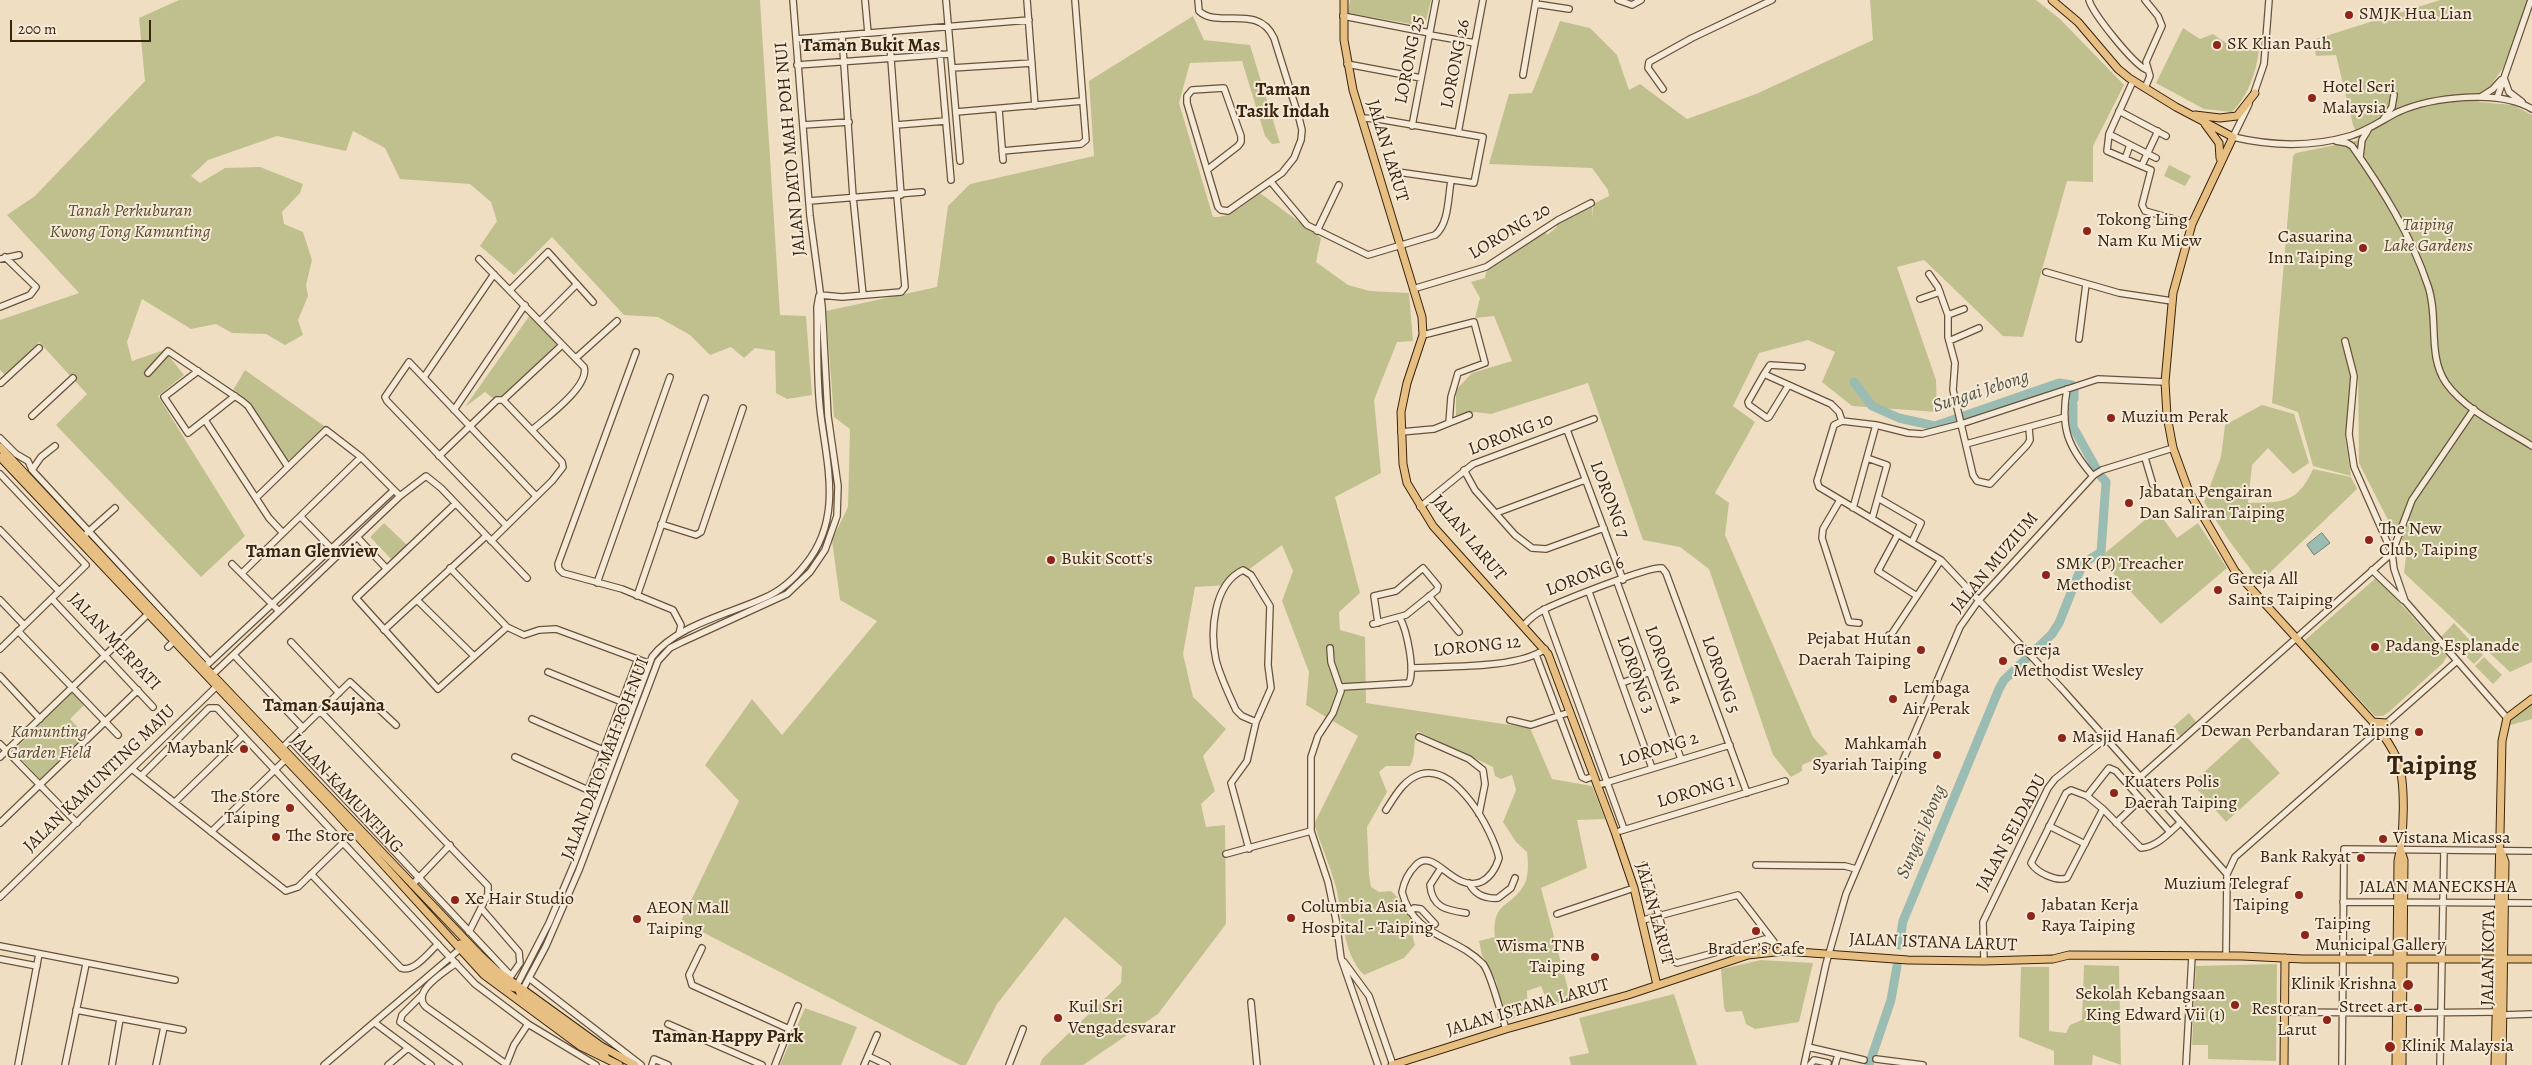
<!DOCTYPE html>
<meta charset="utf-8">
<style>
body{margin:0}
#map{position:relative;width:2532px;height:1065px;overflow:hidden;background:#f0dec3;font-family:Alegreya,serif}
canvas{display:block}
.scale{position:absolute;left:10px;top:20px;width:141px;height:22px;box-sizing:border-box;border:2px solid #39240d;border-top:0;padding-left:6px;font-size:15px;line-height:18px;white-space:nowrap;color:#39240d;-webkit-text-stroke:4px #f5ead8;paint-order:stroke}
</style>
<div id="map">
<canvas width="2532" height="1065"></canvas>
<div class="scale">200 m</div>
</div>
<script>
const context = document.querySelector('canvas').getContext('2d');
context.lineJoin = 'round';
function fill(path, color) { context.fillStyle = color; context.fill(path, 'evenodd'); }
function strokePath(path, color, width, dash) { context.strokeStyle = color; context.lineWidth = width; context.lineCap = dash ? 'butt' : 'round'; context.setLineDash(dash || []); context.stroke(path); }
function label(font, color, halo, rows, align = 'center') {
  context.font = font + ' Alegreya,serif'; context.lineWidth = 4; context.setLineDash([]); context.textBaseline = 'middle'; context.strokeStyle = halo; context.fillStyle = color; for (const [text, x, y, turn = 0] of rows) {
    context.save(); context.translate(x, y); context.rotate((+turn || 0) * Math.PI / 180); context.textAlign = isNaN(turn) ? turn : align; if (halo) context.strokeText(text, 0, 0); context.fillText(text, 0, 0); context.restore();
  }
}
const green = new Path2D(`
 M179,0H760L780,315L806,316L812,395L787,399L776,393L775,351L755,348L744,358L731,347L710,355L690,335L658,317L624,315L552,237L514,275L480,246L497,221L491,202L470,184L400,179L385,148L353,131L346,151L277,136L208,160L191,176L200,183L225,168L260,167L303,184L300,193L282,212L284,224L303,232L312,260L306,285L308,296L298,320L303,335L285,345L266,334L232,333L216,324L191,329L142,299L127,342L132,361L164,350L184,375L158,396L245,536L201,577L56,425L87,394L39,342L5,375L0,370V320L79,293L7,215L35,196L145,81L139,18Z
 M1350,0H1431L1426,21L1417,25L1348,13Z
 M1870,0H2036L2060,19L2124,85L2093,146V182L2067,181L2023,337L2003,336L1924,260L1897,267L1936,380L1937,412L1852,406L1822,382L1835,352L1808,340L1759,353L1733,406L1755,422L1715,493L1729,503L1725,535L1813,737L1828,754L1802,765V771L1791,777L1773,755L1709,569L1680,547L1643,540L1588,383L1491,414L1475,412L1456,418V390L1472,373L1512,361L1494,316L1475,318L1480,298L1471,282L1485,278L1486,272L1545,232L1547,235L1557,227L1556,223L1592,204L1593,219V204L1609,196L1608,190L1592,168L1489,164L1509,94L1532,93L1560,21L1590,28L1617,55L1629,90L1640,84L1687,119L1756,94L1873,40Z
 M2440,0H2528L2503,68L2479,102L2513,105L2532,115V662L2510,672L2404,573L2407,547L2388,520L2359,463L2358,373L2349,367L2352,387L2345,436L2351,476L2313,466L2298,412L2272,403L2293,156L2296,153L2360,140L2353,125L2336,55L2316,56L2313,40Z
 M1193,16L1204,40L1250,45L1280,143L1272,144L1265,136L1242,61L1190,63L1179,103L1213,217C1231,218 1246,203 1260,193L1321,238L1316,262L1348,285L1370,291L1409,293L1413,341L1397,342L1374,400L1381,473L1335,497L1360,593L1339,612L1340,630L1365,637L1366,703L1530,728L1552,779L1592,786L1605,819L1577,820L1587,868L1541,888L1571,1000L1550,1008L1541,986L1527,991L1528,1012L1505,1022L1496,981L1482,955L1479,941L1495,937C1492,899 1512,909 1525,883C1529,874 1528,861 1527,852L1516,842L1503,822L1516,790L1512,775L1501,779L1495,776L1493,767L1417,731C1413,743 1416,755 1410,766H1386L1379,772L1387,792L1367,827L1369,874L1371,887L1379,892L1391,891C1398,898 1409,908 1411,917C1413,927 1411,934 1415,945L1404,958L1364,975C1342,953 1343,915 1336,887C1330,866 1321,845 1314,824L1358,736L1306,705L1309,672L1282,601L1293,571L1282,545L1228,585L1195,587L1183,654L1193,697L1226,729L1203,756L1215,791L1201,804L1206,827L1225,825L1226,924L1158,1014L1083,1065H1040L1042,1059L1121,983L1122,967L1065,917L997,1004L966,1065H960L681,921L739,801L705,765L752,699L782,735L877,621L840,600L832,540L848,507L850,429L834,417L826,311L937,287L948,206L970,184L1094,156L1089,81Z
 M2183,28L2200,39L2213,34L2236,50H2259C2256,73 2248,96 2232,112L2204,109L2156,83Z
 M2169,165L2191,176L2185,186L2164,176Z
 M530,315L557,344L502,396L494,399L485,392L465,407Z
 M245,370L327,428L293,460L285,459L248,404L232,392Z
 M2262,405L2294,414L2309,463L2293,474L2268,448L2252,465L2248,503C2283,502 2297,504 2313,469L2351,477L2357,489L2260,582L2230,542L2204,502L2221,457L2225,425Z
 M2157,510L2177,538L2198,523L2227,568L2161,624L2099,558Z
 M384,523L407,545L392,560L371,538V536Z
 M2377,577L2447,656L2443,663L2389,712L2383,716H2375L2304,641Z
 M2454,623L2483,655L2474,664L2457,648L2454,650L2441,637Z
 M2484,657L2502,675L2493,684L2475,666Z
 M73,692L85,704L70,719L86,736L40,779L13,751Z
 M2532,702V719L2507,726L2510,719Z
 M2189,713L2196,722L2180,736L2173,727Z
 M2245,735L2280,773L2226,822L2192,783Z
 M1761,960L1813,963L1799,1022L1755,1029L1746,1024L1742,1011L1726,1012L1724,1007L1721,969Z
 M2277,964L2276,1061L2208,1059V1045H2192L2196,966Z
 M2084,965L2119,966L2121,1065L2093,1055L2092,1065H2054V1051L2019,1037L2021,967H2049V1031L2066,1033L2070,1025L2082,1020Z
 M1674,994L1697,1065H1571L1569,1057L1589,1053L1579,1018Z
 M805,1008L857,1027L841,1065H780Z`);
const water = new Path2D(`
 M2322,533L2330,543L2314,555L2307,545Z`);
const river = new Path2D(`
 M1854,382L1872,406L1899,418L1935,426L2059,383L2072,385
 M2074,399V388
 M2073,405V427L2097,470
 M1899,945L1903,921L1999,689L2004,680L2052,634L2059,623L2081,568L2087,561L2101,552L2106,482L2100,475
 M1869,1065L1891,1000L1897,966`);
const minor = new Path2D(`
 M865,0L868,33
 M946,0L960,161
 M1027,0L1035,106
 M1198,0L1199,11C1218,29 1258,3 1274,38L1299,118L1302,130L1301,140L1294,158L1282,173L1228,211L1221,210L1218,207L1187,103V96L1192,90L1224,88L1241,136V142L1238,146L1207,170
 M1618,0L1632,5L1641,0
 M2089,0C2093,14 2134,65 2147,70
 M2145,0L2158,16L2162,26L2146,62L2150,76L2145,88
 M1536,4L1569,9
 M1343,16L1430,33
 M889,32L901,195
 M842,35L853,197L863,295
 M1430,35L1475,43
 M796,39L1029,20
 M940,54L951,180
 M1347,64L1421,78
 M797,65L950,54
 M952,68L1032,63
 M1523,75L1536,0
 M2504,78L2509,92L2522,102
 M2133,81L2109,134L2107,151L2151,170L2142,205L2145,211L2192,224
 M1663,89L1648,68L1649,62L1692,38L1772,0
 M2253,96L2264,64L2269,0
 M2482,96L2493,89L2501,80
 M2497,98L2531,0
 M2249,104L2233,137C2271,146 2312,147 2350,136C2367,131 2382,120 2398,112C2432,97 2499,89 2532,109
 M999,110L1003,160
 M2119,111L2166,136
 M956,112L1083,101
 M1362,118L1378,119L1483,137L1474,183L1391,171
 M2384,118L2392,107L2394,95
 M803,125L849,122
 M896,125L945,121
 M1412,126L1436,0
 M1458,133L1483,0
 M2109,134L2156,158
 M2336,141L2347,143L2352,146C2383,190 2411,235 2428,286C2439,318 2427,355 2446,383C2466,411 2504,428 2532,446
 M1002,151L1081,144L1086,140L1075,0
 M2360,157L2362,140L2368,130
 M2125,159L2130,145
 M2142,165L2158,131
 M1271,182L1307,225L1368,255L1435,235C1449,224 1448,197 1451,181
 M809,201L922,192
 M1317,231L1339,185
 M0,259L19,255
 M479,259L584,367C590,386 546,418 532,430
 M2046,272L2119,293L2172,301
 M1929,274L1938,287L1948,315V337L1955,363L1953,390L1973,475L1977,481L1990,484L2027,445L2030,440L2029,428
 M1413,289L1486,267L1558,220L1591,203
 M510,290L548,252L593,302
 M820,295L842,297L901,292L905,287L897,196
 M1920,299L1940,292
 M0,307L30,295L36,287L5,257
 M1948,315L1964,309
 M540,321L577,284
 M1423,335L1474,322L1485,363L1458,373L1451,397L1449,423
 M2079,339L2086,284
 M1949,341L1979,328
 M2345,341L2354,376L2349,434L2354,467L2392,553L2394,569L2405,601L2507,718
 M636,352L558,564L559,569L563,573L622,589L673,610L681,625L679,634
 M576,358L617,321
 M198,371L164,397L188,433L235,396
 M148,373L168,351L242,401L248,406L288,467
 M1764,374L1770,365L1802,367
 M424,377L494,274
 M2165,382L2098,379L1961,424L1922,434L1908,433L1876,425L1842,421L1834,425L1817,481L1819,487L1941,560L2062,689L2227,874
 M1,383L39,348
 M1788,386L1769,417L1767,418L1749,405L1748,402L1764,374L1831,404L1839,412L1842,421
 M2067,389C2060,428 2068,447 2093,476
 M454,410L525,305
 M32,416L73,378
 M205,420L269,518L283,533
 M1567,430L1623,580
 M1401,432L1434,429L1469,415
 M0,438L16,454L28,461L32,470L210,662
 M1966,444L2065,417
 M439,456L497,400H503L562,345
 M1867,458L1887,465L1872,519
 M2145,458L2153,485
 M32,470L41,457L55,446
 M1464,470L1475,490L1515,535L1532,548L1546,549L1604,528
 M0,474L86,565L0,649
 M256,498L326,430L361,457L400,496
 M1878,498L1921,523L1912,542
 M1840,500L1823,529L1822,538L1849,622L1859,623
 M1420,507L1473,464L1594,419
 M1853,508L1876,425
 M1496,513L1585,480
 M301,517L332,549
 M505,524L387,401L385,397L409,362L536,496
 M661,524L696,535L701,532L743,408
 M0,530L59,591
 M87,533L115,508
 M1898,534L1878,571L1917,596
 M357,537L386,568
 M491,541L552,481L563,467L562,462L503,400
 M2392,553L2412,500L2474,409
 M232,564L279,611
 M450,568L507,627L438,689L356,598L455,504
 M2372,570L2403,600
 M242,573L361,457
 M1617,582L1681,759
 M597,583L670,377
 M1589,592L1652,768
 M637,596L705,398
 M1429,596L1459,632
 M52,599L153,707
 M0,600L24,625
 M417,600L474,656
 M1544,609L1624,829
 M1373,624L1406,615L1437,590L1438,586L1423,568L1396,591L1374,596L1378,623
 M1524,625C1530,618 1537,613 1545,609C1562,601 1648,566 1662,568L1666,573L1747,793
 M507,627L524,635L539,630L556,629L648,663
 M384,630L486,536
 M18,631L118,735
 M1889,635H1891L1941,560
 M291,642L339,693
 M168,647L173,642
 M1330,648L1331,662L1341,691L1333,713L1318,736L1311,757V831L1328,882L1336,920L1341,958L1378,1065
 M234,655L303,728
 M1536,655L1582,777L1586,779L1594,776
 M208,664L394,490
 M1411,668C1446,666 1518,669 1545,649
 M548,672L622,702
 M0,676L40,719
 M211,676L400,496L426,476L441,488L527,578
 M1622,683L1650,672
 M1342,687L1409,683C1415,669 1407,631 1400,618
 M320,711L488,886V894L469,932
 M532,719L603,750
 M1510,720L1531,725L1570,712
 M1419,737L1469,759L1483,770L1485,784L1479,814
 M290,740L511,976L520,963L519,952L481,908
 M0,744L77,823
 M282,748L350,682L396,725
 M0,757L147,615
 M515,757L588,790L638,659
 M132,769L286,891L298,887L343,843
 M141,776L209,708H217L475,984L528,1024L596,1065
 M2140,777L2392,553
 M1598,785L1730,745
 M2087,796L2103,809
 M175,802L243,736
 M1386,810C1395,796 1404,779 1421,774C1456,764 1492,829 1499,858C1496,868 1491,877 1481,882C1453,893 1434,846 1416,865C1408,873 1404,881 1402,892C1414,938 1455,935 1483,964C1491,973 1501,1015 1506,1029
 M0,823L138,690
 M2116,823L2141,799
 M2049,826L2085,844
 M1620,831L1785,781
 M211,832L285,760
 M2170,832L2116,771L2109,768L2087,796L2071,790L2066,793L2031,863C2037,873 2057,882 2067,878L2103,809L2141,848C2157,847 2170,832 2181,822
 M1249,849L1231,783L1247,761L1256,722L1271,688L1268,665L1270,606L1251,575L1243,570C1213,584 1210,632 1216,660C1220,676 1229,695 1236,710L1242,716L1256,722
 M1226,854L1311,831
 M1645,865L1671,960L1677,963L1758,941L1765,939L1773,942
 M1756,865L1845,866L1856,869
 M1441,868L1430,885C1432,908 1447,910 1466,913
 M311,874L401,968C414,973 429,952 438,944
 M1469,883C1475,895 1485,899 1498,898L1511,888L1515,878
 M412,885L450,845
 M0,897L219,684
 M2343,902L2532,903
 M1410,912L1414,908L1421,909L1435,924
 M1557,914L1634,888
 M1643,920L1738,895L1774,942L1773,951
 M0,946L175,980
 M702,948L689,975L692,985L789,1029
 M2226,956L2227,874L2235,857L2457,661
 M0,959L37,966
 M1984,961L1983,922L2048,788L2055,779L2105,739
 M1344,962L1369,996L1393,1065
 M456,963C445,972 410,992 426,1007L506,1064
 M529,978L641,1065
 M517,985L549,923L574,864L652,657C675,626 729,614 764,598C781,591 794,579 805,565C842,520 828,469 821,417C816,381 818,343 817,307L819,296
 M523,989L546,946L579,870L658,661L670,648L682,642L787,594L810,572L825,550L837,516L838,486L828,416L822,306L810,216L793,0
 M421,996L402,1015L400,1022L459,1065
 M1251,1002L1257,1065
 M76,1010L183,1030
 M2284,1012L2397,1013
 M2403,1013L2496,1012
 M2503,1015L2532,1014
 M375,1023L431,1065
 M668,1024L762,1065
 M1808,1047L1864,1060
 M868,1056L887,1065
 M1876,1059L1923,1065
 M18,1065L39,954
 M65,1065L86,964
 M112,1065L120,1019
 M156,1065L164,1027
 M324,1065L460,949
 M388,1065L408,1048
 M506,1065L514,1045L528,1024
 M652,1065L654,1059L668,1065
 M775,1065L798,1006
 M864,1065L877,1035
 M1009,1065L1023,1029
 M1804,1065L1826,964L1846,894L1960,627L1979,600L2094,475L2102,470L2173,448
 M1810,1065L1814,1060L1828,1063
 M1835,1065L1838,1055
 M2186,1065L2192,956
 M2342,1065L2344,849L2532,851
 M2440,1065L2444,850`);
const major = new Path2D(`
 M1344,0V40L1353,90L1422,317L1423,335L1407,383L1401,412L1403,464L1407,483L1433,526L1548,654L1615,832L1634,888L1657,985
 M2052,0L2078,22L2118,69L2129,78L2176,107L2233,137L2192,224L2173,293L2165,382L2167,416L2173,448L2189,492L2235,571L2373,722C2383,734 2392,747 2398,761C2406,785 2404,836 2398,861L2396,1065
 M2195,115L2220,118L2237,116L2255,93
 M2205,124L2219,143L2220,158
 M0,447L205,667L479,954L496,970L601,1046L635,1065
 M0,457L331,807L484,975L580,1046L619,1065
 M2373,722L2386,723L2385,737
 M2401,851L2404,860L2402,1065
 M2501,851L2505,862L2502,1065
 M460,944C478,958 496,987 520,989
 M517,985L520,993L605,1056
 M1392,1065L1506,1029L1628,995L1748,955L1784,951L1908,960L1984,961L2053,959L2069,955L2242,956L2303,959H2532
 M2284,1065L2285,958
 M2495,1065L2502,741L2507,718L2532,699`);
const markers = [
 [2349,15,5,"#8f2418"],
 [2217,45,5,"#8f2418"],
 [2312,98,5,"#8f2418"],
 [2087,231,5,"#8f2418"],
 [2363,248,5,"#8f2418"],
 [2111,418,5,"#8f2418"],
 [2129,503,5,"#8f2418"],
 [2369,540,5,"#8f2418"],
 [1051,560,5,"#8f2418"],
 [2046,575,5,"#8f2418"],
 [2218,590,5,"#8f2418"],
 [2375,647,5,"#8f2418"],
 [1921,650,5,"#8f2418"],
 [2003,661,5,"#8f2418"],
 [1893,699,5,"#8f2418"],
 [2419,732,5,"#8f2418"],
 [2062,738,5,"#8f2418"],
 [244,749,5,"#8f2418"],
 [1937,755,5,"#8f2418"],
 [2114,793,5,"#8f2418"],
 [290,808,5,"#8f2418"],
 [276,837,5,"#8f2418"],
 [2383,839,5,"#8f2418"],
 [2361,858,5,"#8f2418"],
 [2299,895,5,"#8f2418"],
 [455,900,5,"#8f2418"],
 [2031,916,5,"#8f2418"],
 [1291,918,5,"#8f2418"],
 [637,919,5,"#8f2418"],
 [1756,931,5,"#8f2418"],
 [2305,935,5,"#8f2418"],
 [1595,957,5,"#8f2418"],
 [2408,985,6,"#8f2418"],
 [2235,1005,5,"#8f2418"],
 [2418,1008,5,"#8f2418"],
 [1058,1018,5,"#8f2418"],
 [2327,1020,5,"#8f2418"],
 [2390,1047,6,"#8f2418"]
];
const poiNames = [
 ["SMJK Hua Lian",2359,15],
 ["SK Klian Pauh",2227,45],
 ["Hotel Seri",2322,88],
 ["Malaysia",2322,109],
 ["Tokong Ling",2097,221],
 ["Nam Ku Miew",2097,242],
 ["Casuarina",2353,238,"right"],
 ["Inn Taiping",2353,259,"right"],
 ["Muzium Perak",2121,418],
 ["Jabatan Pengairan",2139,493],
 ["Dan Saliran Taiping",2139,514],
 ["The New",2379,530],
 ["Club, Taiping",2379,551],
 ["Bukit Scott's",1061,560],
 ["SMK (P) Treacher",2056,565],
 ["Methodist",2056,586],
 ["Gereja All",2228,580],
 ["Saints Taiping",2228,601],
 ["Pejabat Hutan",1911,640,"right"],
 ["Daerah Taiping",1911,661,"right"],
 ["Padang Esplanade",2385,647],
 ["Gereja",2013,651],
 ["Methodist Wesley",2013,672],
 ["Lembaga",1903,689],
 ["Air Perak",1903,710],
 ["Dewan Perbandaran Taiping",2409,732,"right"],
 ["Masjid Hanafi",2072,738],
 ["Mahkamah",1927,745,"right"],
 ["Syariah Taiping",1927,766,"right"],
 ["Maybank",234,749,"right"],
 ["Kuaters Polis",2124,783],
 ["Daerah Taiping",2124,804],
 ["The Store",280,798,"right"],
 ["Taiping",280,819,"right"],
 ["The Store",286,837],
 ["Vistana Micassa",2393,839],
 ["Bank Rakyat",2351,858,"right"],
 ["Muzium Telegraf",2289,885,"right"],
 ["Taiping",2289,906,"right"],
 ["Xe Hair Studio",465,900],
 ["Jabatan Kerja",2041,906],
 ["Raya Taiping",2041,927],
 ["Columbia Asia",1301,908],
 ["Hospital - Taiping",1301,929],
 ["AEON Mall",647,909],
 ["Taiping",647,930],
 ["Taiping",2315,925],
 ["Municipal Gallery",2315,946],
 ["Wisma TNB",1585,947,"right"],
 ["Taiping",1585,968,"right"],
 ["Brader’s Cafe",1756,950,"center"],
 ["Klinik Krishna",2397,985,"right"],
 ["Sekolah Kebangsaan",2225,995,"right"],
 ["King Edward Vii (1)",2225,1016,"right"],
 ["Kuil Sri",1068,1008],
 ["Vengadesvarar",1068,1029],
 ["Street art",2408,1008,"right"],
 ["Restoran",2317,1010,"right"],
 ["Larut",2317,1031,"right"],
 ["Klinik Malaysia",2401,1047]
];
const streetNames = [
 ["LORONG 25",1410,60,-79],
 ["LORONG 26",1456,64,-79],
 ["JALAN DATO MAH POH NUI",791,149,-95],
 ["JALAN LARUT",1387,151,73],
 ["LORONG 20",1510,232,-31],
 ["LORONG 10",1511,435,-21],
 ["LORONG 7",1609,500,69],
 ["JALAN LARUT",1468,538,50],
 ["JALAN MUZIUM",1995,563,-50],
 ["LORONG 6",1585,577,-21],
 ["JALAN MERPATI",114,642,47],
 ["LORONG 12",1477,647,-6],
 ["LORONG 4",1663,665,70],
 ["LORONG 3",1635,675,70],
 ["LORONG 5",1720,675,70],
 ["LORONG 2",1659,750,-17],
 ["JALAN DATO MAH POH NUI",606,759,-69],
 ["JALAN KAMUNTING MAJU",100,779,-44],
 ["LORONG 1",1696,792,-16],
 ["JALAN KAMUNTING",346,794,47],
 ["JALAN SELDADU",2012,833,-62],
 ["JALAN MANECKSHA",2438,888],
 ["JALAN LARUT",1654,914,75],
 ["JALAN ISTANA LARUT",1933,943,2],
 ["JALAN KOTA",2489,958,-89],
 ["JALAN ISTANA LARUT",1528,1008,-16]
];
const parkNames = [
 ["Tanah Perkuburan",130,212],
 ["Kwong Tong Kamunting",130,233],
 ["Taiping",2428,226],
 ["Lake Gardens",2428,247],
 ["Kamunting",49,733],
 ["Garden Field",49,754]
];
const neighbourhoodNames = [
 ["Taman Bukit Mas",871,46],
 ["Taman",1283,90],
 ["Tasik Indah",1283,112],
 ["Taman Glenview",312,552],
 ["Taman Saujana",324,706],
 ["Taman Happy Park",728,1037]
];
const waterNames = [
 ["Sungai Jebong",1981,392,-18],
 ["Sungai Jebong",1922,832,-67]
];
const townNames = [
 ["Taiping",2432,767]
];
fill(green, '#c0c08f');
fill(water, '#9abcb2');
strokePath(water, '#737f70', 1);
strokePath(river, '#9abcb2', 9);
strokePath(minor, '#67523a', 8);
strokePath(major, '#39240d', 9);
strokePath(minor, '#f5ead8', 5.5);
strokePath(major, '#e8bf82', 7);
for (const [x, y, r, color] of markers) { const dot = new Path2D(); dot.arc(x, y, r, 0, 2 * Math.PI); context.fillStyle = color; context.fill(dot); strokePath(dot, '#f5ead8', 2); }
label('18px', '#39240d', '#f5ead8', poiNames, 'left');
label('18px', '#39240d', '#f5ead8', streetNames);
label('italic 18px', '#5b4b2e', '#f5ead8', parkNames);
label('bold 19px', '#39240d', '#f5ead8', neighbourhoodNames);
label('italic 19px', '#56523f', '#f5ead8', waterNames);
label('bold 28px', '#39240d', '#f5ead8', townNames);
</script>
